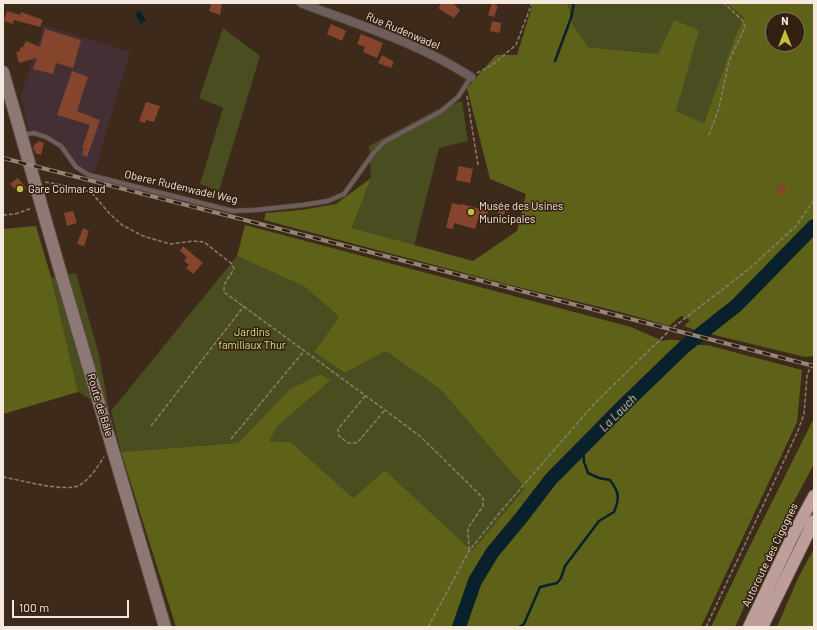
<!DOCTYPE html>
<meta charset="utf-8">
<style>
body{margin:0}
#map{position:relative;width:817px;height:630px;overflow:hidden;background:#3d2a1b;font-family:Barlow,sans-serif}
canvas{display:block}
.frame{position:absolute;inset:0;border:4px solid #f5e8de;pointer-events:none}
.north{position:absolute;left:765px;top:12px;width:40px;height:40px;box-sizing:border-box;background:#332011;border:1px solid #817063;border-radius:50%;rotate:0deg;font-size:11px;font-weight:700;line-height:16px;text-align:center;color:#f5e8de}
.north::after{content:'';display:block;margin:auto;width:14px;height:18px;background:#c1be40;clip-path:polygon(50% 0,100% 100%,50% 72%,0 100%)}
.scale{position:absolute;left:12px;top:600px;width:117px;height:18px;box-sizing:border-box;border:2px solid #f5e8de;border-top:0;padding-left:5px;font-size:12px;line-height:14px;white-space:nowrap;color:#f5e8de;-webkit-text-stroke:3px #332011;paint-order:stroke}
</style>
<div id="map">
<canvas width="817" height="630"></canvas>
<div class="frame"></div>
<div class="north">N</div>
<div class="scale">100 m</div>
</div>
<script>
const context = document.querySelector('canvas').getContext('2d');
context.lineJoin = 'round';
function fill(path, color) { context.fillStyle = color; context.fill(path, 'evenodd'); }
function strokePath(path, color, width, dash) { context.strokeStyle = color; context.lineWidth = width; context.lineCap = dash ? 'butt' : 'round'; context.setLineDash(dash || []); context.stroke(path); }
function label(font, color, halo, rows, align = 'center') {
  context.font = font + ' Barlow,sans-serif'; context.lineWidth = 3; context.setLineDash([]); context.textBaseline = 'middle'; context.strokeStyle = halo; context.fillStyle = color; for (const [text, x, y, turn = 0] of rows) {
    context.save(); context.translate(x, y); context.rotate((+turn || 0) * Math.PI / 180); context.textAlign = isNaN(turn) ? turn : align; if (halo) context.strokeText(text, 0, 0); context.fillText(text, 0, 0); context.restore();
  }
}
const industrial = new Path2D(`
 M44,25L130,52L95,171L79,173L61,142L28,129L21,95Z`);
const green = new Path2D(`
 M564,3H727L744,18L735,37L704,123L676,111L674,20L658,54L588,47L573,25L568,5Z
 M223,28L260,56L219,191L200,184L223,108L199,98Z
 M462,101L468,141L439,148L414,246L352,228L371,178L369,146L438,109Z
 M237,256L305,287L339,317L314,352L345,373L386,351L442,391L525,488L472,551L385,470L353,498L291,442L269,441L278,426L331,380L320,374L290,389L238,443L121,452L111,411Z
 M76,273L99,355L109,410L78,392L51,277Z`);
const forest = new Path2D(`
 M533,3H564L568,5L573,25L588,47L658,54L674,20L699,30L676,111L704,123L735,37L744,18L727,3H814V356L805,357L698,331L684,326L690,320L681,316L669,326L620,312L502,283L264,220L266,213L301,210L336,204L371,178L352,228L473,261L517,231L526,194L490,179L467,88L496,55H517ZM773,20H797V44H773Z
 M245,225L631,327L663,341C679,336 690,347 707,345L802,370L797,422L701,627H176L121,452L238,443L290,389L320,374L331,380L278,426L269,441L291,442L353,498L385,470L472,551L525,488L442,391L386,351L345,373L314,352L339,317L305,287L237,256Z
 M36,226L51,277L78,392L3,414V229Z
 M814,418V464L784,520L735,627H711L748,550Z
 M814,549V627H777L799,576Z`);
const water = new Path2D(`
 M140,11L146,20L141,24L135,14Z`);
const stream = new Path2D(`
 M555,61L571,18L574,3
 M519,627L524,624L540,587L557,583L561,578L565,566L599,521L614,512C620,498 619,492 610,480L599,478L588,473L584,462L583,446`);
const river = new Path2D(`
 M459,627L475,581L492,553L521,518L551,479L626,403L684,347L737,305L814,226`);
const building = new Path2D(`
 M211,3H222L220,15L209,11Z
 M442,3H453L460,10L454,18L438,8Z
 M492,3L498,6L494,17L488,15Z
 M7,11L20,15L21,12L43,20L40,27L14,20L13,24L4,21Z
 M492,21L501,23L500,33L490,31Z
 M331,24L346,31L342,41L327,34Z
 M45,29L81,40L73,68L56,63L53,74L33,69L37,58L19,63L16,52L20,51V48L23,47L26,41L40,47Z
 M361,34L383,43L377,58L363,52L365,47L357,44Z
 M382,55L394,62L391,68L378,63Z
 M72,71L88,77L77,111L100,120L87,157L82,154L84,148H82L90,125L57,115Z
 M146,102L160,106L154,122L146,120L145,123L139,121Z
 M38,141L44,143L41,155L35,153V150H33L35,143L37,144Z
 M459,166L473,169L470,183L456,180Z
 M18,178L26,188L19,194L10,184Z
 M780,183L787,188L783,196L776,192Z
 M452,203L462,205V204L488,211L485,221L478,219L475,229L454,223L453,229L446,228Z
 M500,206L506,208L504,215L498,213Z
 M73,211L77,223L67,226L64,213Z
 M83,228L89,231L84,246L77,244Z
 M183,246L203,263L193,274L186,268L189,265L184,261L187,257L180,251Z`);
const path = new Path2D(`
 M601,3H602
 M477,73L492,65L516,45L532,3
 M467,96L478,165
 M709,135L719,108L729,61L745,27L743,21L724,3
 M45,182L79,188L92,193L109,213L122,225L143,236L170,244L193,241L204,242L232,264L234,269L224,285V292L385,410L421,437L483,498V506L468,528L469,551
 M3,215L15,214L32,208
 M365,396L338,429L339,436L348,443H357L385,410
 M151,426L244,306
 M231,439L304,351
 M3,477C20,480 66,493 80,485C90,479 98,466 104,457
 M428,627L469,551L502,510L594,404L671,329L749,269L796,226L814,200
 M706,627L797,433L804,414L807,376L809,370L814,365`);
const lane = new Path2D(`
 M22,135L34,133L46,137L61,146L76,167L89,175L233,211L255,210L303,205L328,201L344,194L372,155L384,142L440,112L458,97L471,77`);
const street = new Path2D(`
 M301,3C359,25 419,43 471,77`);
const secondary = new Path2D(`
 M3,72L59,267L165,627`);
const highway = new Path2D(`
 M749,627L793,535L814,496
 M762,627L814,521`);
const rail = new Path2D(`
 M3,158L814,366`);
const markers = [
 [20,189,4,"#c1be40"],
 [471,212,4,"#c1be40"]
];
const streetNames = [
 ["Rue Rudenwadel",403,31,23],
 ["Oberer Rudenwadel Weg",181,187,13],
 ["Route de Bâle",100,405,73],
 ["Autoroute des Cigognes",770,555,-64]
];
const poiNames = [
 ["Gare Colmar sud",28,189],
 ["Musée des Usines",479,206],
 ["Municipales",479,219]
];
const parkNames = [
 ["Jardins",252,332],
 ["familiaux Thur",252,345]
];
const waterNames = [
 ["La Lauch",618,413,-45]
];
fill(industrial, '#443034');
fill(green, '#494d1f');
fill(forest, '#5d6218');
fill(water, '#09202d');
strokePath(stream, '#09202d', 2.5);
strokePath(river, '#09202d', 14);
fill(building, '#85452d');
strokePath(lane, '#5a483a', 5.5);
strokePath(street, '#5a483a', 10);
strokePath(secondary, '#5a483a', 14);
strokePath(highway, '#5a483a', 14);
strokePath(path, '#8d7d70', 1.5, [4, 2]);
strokePath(lane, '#6b5e5c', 4);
strokePath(street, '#6b5e5c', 8);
strokePath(secondary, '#8d7876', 12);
strokePath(highway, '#be9e9a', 12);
strokePath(rail, '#958578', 4);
strokePath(rail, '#332011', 2.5, [8]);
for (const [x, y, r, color] of markers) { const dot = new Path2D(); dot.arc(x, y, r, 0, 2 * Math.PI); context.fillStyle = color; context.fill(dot); strokePath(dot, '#332011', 1.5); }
label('11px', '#f5e8de', '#332011', streetNames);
label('11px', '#f5e8de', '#332011', poiNames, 'left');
label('11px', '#d7e17d', '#332011', parkNames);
label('italic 12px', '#84d0fe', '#332011', waterNames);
</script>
